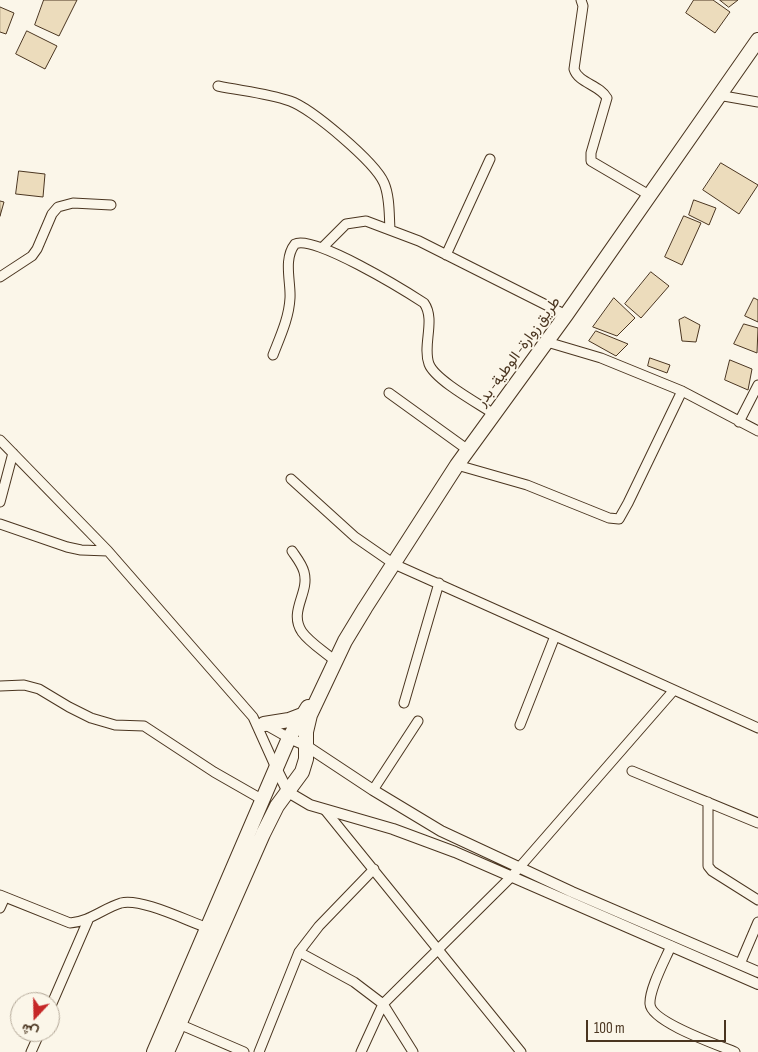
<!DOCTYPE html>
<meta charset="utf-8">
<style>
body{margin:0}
#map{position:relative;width:758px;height:1052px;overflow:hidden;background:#fbf6e9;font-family:"Sofia Sans Condensed",Vazirmatn,sans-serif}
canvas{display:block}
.north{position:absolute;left:10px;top:992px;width:50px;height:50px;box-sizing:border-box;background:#fbf6e9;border:1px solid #b4a999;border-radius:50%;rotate:201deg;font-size:14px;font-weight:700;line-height:20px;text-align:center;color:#4a3520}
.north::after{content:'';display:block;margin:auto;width:18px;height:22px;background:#c62828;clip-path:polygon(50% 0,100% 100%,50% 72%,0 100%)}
.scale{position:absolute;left:586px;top:1020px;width:140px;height:22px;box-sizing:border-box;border:2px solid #4a3520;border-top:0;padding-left:6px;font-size:15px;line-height:18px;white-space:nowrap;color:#4a3520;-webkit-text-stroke:4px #fbf6e9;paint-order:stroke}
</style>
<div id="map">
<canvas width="758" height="1052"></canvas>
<div class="north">ش</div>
<div class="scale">100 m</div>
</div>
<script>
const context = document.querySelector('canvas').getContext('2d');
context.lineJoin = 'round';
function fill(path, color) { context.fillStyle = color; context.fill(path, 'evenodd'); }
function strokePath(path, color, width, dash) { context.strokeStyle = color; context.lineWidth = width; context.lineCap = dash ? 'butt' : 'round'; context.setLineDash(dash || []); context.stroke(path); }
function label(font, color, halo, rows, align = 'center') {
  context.font = font + ' "Sofia Sans Condensed",Vazirmatn,sans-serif'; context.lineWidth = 4; context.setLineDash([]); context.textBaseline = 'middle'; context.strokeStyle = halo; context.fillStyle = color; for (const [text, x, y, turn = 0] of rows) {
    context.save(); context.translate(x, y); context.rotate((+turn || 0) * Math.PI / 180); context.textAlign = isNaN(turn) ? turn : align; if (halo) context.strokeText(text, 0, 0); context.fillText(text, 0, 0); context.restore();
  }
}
const building = new Path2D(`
 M44,0H77L59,36L35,25Z
 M694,0H713L730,12L715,33L686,13Z
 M720,0H738L729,7Z
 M0,7L14,13L6,34L0,32Z
 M27,31L57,46L45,69L16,54Z
 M721,163L758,185L739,214L703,190Z
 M19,171L45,174L43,197L16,194Z
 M694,200L716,208L709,225L689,215Z
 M0,201L4,202L0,216Z
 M684,216L701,223L682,265L665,257Z
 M651,272L669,286L641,318L625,304Z
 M614,298L635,318L617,336L593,327Z
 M754,298L758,300V322L745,316Z
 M685,317L700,325L696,342L682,341L679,320Z
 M744,324L758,328L757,353L734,344Z
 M596,331L628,344L616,356L589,341Z
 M650,358L670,365L667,373L648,366Z
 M730,360L752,369L748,390L725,380Z`);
const minor = new Path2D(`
 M581,0L583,6L574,69C578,83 600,85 607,98L591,153V161L649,195
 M218,86C242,91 267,93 290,101C311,108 375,162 384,183C390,197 389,215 390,229
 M718,95L758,102
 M323,247L346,224L366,221L419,241L566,315
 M446,255L490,159
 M0,277L32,256L37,249L52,214L58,207L73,203L111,205
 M547,342L601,358L682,391L758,431
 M273,355C280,337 289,318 290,298C291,282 283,259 295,244C313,234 404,290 424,303C436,320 422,345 429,364C435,380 479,404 494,414
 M389,393L468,450
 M739,422L758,385
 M0,440L108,551L253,717L276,768
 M457,465L527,485L609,518L619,519L628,503L682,391
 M291,479L355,537L394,564L555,636L520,725
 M0,502L13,453
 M0,524L67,547L81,550L108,551
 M292,551C296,557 302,564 304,572C310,593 288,611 302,632C310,643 325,652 335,661
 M555,636L758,728
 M0,686L24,685L39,689L69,707L91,718L115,725L144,726L214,772L263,800
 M404,703L439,583
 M266,725L289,738
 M632,771L758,823
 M373,790L418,721
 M708,802V866L712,871L758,900
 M325,810L521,1052
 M0,895L70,923C89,922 104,908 121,903C142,898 187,921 208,928
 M0,908L5,897
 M671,946C665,960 649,989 650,1004C651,1022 718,1045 735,1052
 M299,952L354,982L383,1004L413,1052
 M740,964L758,922
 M50,1008L89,918
 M179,1024L244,1052
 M31,1052L40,1032
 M259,1052L299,952L319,926L374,869
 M361,1052L383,1004L511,877L674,690`);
const tertiary = new Path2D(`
 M289,738L305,745L373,790L441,831L572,892L758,972
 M276,768L288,792L310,805L393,829L455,852L758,984`);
const trunk = new Path2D(`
 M264,724L289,720L302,715
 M154,1052L289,738L308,707
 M167,1052L263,834L277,806L302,772L306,759V732L310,715L345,641L365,608L457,465L566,315L758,40`);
const streetNames = [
 ["طريق زوارة- الوطية- بدر",519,352,-54]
];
fill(building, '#ecdcbc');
strokePath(building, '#4a3520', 1);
strokePath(minor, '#4a3520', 11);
strokePath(tertiary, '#4a3520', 12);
strokePath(trunk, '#4a3520', 16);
strokePath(minor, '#fbf6e9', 9);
strokePath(tertiary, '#fbf6e9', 10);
strokePath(trunk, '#fbf6e9', 14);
label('15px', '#4a3520', '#fbf6e9', streetNames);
</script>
